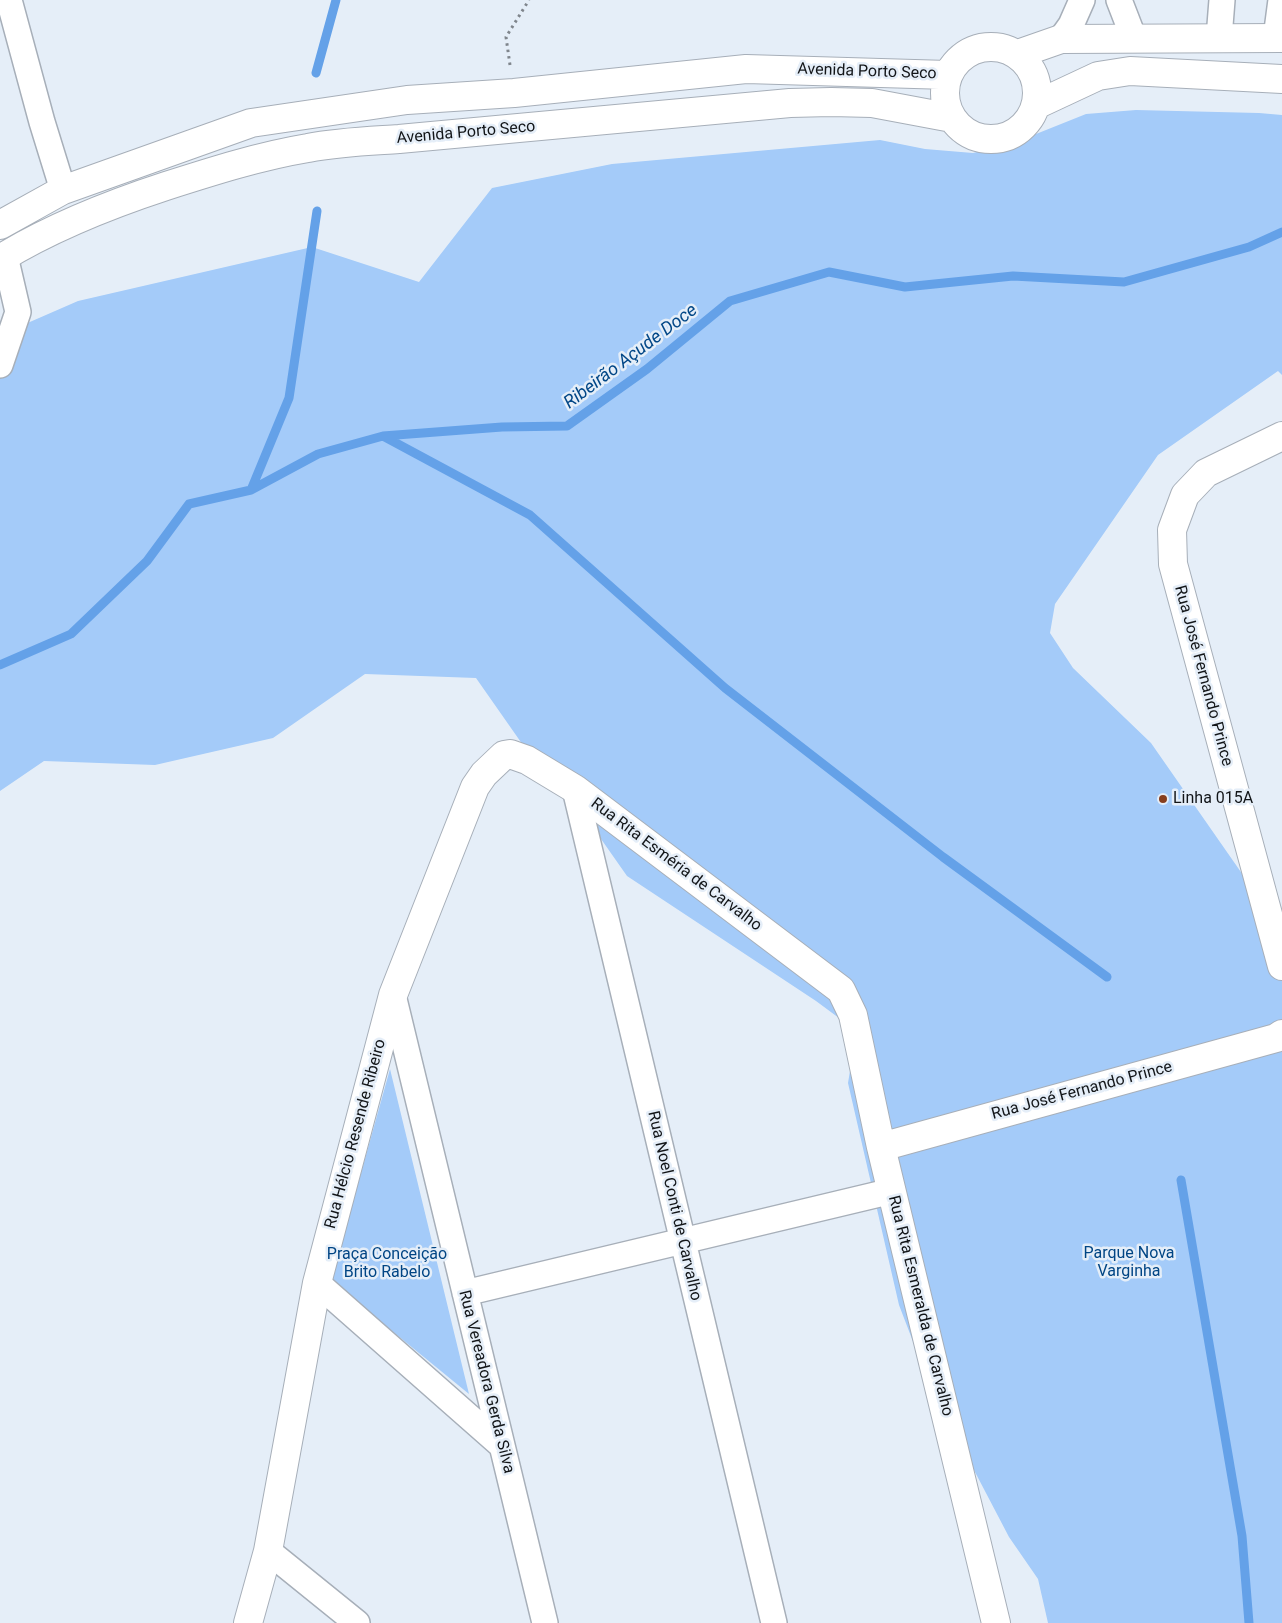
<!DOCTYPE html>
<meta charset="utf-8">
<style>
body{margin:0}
canvas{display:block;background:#e5eef8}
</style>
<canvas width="1282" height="1623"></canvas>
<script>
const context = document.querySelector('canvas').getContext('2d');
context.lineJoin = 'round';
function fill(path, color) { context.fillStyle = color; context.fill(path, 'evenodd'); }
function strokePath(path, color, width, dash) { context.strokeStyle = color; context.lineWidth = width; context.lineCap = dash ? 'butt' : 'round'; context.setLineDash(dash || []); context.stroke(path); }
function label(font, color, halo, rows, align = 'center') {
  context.font = font + ' Roboto,sans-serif'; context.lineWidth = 5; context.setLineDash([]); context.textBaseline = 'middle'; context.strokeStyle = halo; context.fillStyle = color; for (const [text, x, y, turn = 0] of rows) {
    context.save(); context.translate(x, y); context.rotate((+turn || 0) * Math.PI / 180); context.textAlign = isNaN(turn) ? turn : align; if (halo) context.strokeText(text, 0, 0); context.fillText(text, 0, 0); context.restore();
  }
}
const green = new Path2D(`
 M1136,110L1259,113L1282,115V375L1278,371L1158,455L1055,604L1050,633L1073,668L1151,743L1282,931V1623H1048L1038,1579L1009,1537L930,1386L899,1305L848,1083L853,1053L870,1041L816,1001L627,876L554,772L546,778L476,678L365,674L273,738L155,765L44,761L0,791V335L78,301L312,247L419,282L492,188L612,164L880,140L925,149L973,153L1016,142L1086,114Z
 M390,1069L469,1394L331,1281Z`);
const stream = new Path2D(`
 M316,73L336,0
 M383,436L530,515L725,688L943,857L1107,977
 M251,490L289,398L317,211
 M0,665L71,634L147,561L189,504L251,490L318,454L383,436L502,427L567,426L647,369L730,301L829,272L905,287L1013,276L1124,282L1249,247L1282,232
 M1181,1180L1242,1536L1249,1623`);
const path = new Path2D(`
 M510,65L506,37L529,0`);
const minor = new Path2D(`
 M9,0L42,122L63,190
 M1119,0L1131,31L1137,38
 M1219,38L1222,0
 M1276,38L1281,0
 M1061,39L1071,25L1082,0
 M0,365L18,312L5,256
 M575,789L774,1623
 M393,995L545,1623
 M317,1283L501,1445
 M465,1293L892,1191
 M268,1551L357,1623`);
const tertiary = new Path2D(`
 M945 93a46 46 0 1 1 92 0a46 46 0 1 1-92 0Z
 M1018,54L1061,39L1282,38
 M1036,105L1098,76L1130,71L1282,79
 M0,225L63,190L251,123L407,100L514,93L746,69L948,75
 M0,259C52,227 108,205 166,186C213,171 260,156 308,148C338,142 369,141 399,139L790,103L831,102L872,103L952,118
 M1282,436L1206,473L1185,495L1172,530L1173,564L1282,966
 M881,1147L1276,1038L1282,1034
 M248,1623L268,1551L317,1283L393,995L475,787L484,774L504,755L510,754L527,760L575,789L841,990L853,1015L881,1147L996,1623`);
const markers = [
 [1163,799,5,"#863e1e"]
];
const streetNames = [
 ["Avenida Porto Seco",867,72,2],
 ["Avenida Porto Seco",466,133,-5],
 ["Rua José Fernando Prince",1203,676,75],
 ["Rua Rita Esméria de Carvalho",676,865,37],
 ["Rua José Fernando Prince",1082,1091,-15],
 ["Rua Hélcio Resende Ribeiro",356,1134,-75],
 ["Rua Noel Conti de Carvalho",674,1206,77],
 ["Rua Rita Esmeralda de Carvalho",920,1306,76],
 ["Rua Vereadora Gerda Silva",486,1382,76]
];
const poiNames = [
 ["Linha 015A",1173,799]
];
const parkNames = [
 ["Parque Nova",1129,1254],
 ["Varginha",1129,1272],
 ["Praça Conceição",387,1255],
 ["Brito Rabelo",387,1273]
];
const waterNames = [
 ["Ribeirão Açude Doce",631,357,-37]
];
fill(green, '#a4cbf9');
strokePath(stream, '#64a1e8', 9);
strokePath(minor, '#a7afb9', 28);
strokePath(tertiary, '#a7afb9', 30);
strokePath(path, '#7f858c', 3, [2.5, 4]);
strokePath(minor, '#fff', 25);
strokePath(tertiary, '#fff', 28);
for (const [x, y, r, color] of markers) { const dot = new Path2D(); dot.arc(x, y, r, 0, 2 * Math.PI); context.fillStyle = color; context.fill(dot); strokePath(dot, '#e5eef8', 2); }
label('16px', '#121518', '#e5eef8', streetNames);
label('16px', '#121518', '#e5eef8', poiNames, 'left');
label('16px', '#004584', '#e5eef8', parkNames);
label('italic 18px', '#024787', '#e5eef8', waterNames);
</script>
